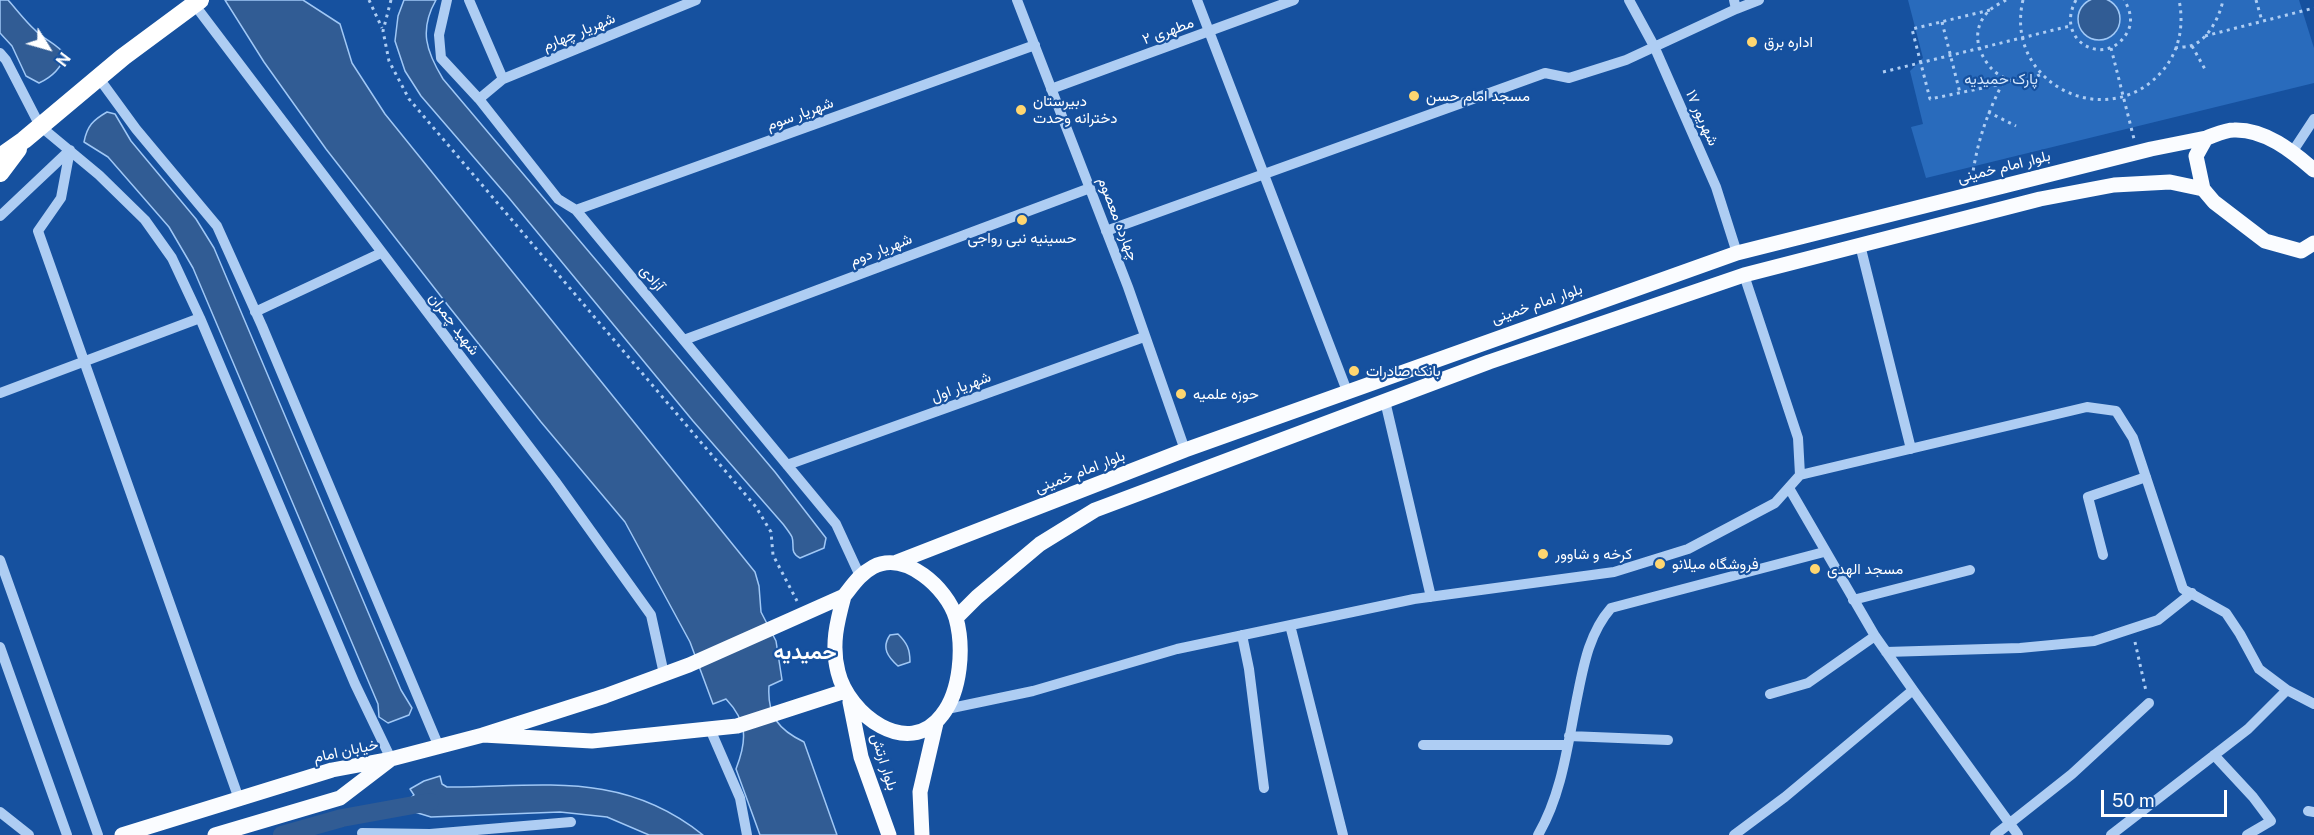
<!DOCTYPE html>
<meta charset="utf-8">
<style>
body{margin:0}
#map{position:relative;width:2314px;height:835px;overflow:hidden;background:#16519f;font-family:"Public Sans",sans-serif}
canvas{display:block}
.north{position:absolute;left:18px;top:18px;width:60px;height:60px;-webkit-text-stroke:4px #16519f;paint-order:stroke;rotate:127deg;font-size:16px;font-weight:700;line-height:24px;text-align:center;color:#fff}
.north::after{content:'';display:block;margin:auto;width:21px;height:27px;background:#fff;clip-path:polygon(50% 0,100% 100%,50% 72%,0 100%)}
.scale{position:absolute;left:2101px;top:790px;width:126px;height:27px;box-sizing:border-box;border:3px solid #fff;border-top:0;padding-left:8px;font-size:18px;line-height:21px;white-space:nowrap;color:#fff;-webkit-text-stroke:4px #16519f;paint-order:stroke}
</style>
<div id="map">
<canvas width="2314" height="835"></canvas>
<div class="north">N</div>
<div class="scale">50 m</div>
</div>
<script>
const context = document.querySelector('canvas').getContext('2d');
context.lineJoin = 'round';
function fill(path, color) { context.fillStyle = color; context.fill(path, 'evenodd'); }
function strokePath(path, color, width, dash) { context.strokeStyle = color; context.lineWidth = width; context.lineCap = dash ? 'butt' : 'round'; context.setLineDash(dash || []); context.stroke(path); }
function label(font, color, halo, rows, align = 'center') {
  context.font = font + ' "Public Sans",Vazirmatn,sans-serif'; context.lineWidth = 4.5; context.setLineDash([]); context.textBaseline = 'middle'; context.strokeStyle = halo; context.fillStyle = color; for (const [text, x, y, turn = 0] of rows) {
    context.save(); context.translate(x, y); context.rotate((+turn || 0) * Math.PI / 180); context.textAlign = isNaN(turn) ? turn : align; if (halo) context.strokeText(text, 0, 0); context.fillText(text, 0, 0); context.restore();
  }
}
const green = new Path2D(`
 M1908,0H2299L2314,48V83L1926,178L1911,127L1923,124L1910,71L1923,58Z`);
const water = new Path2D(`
 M2078 19a21 21 0 1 1 42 0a21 21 0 1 1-42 0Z
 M0,0H8C17,10 25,21 35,30C44,40 58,44 65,55C61,69 52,77 39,83L26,76L12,46L0,33Z
 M225,0H303L340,24L352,63L385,114L755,572L759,586L761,612L776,641L782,680L769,686C767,716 779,730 804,742L837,835H760L736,769C747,741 748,722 726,699L713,704L690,642L625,522L541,422L450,308L326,149L264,62Z
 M404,0H436C419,30 426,51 443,79L775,472L826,538L824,548L800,558C789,552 795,546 792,537C790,533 786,528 783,524L693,421L509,198L421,96L405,71L395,41L398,16Z
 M107,112L115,114L131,141L196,219L214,248L401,690L412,708L409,715L388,723L379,717L378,704L193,268L169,227L108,157L84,142C87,126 93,120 107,112Z
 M898,634C907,643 910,649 910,662L898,666C888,657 881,648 890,635Z
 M440,776L442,784L447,787C543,787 622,770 703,835H649L607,817L560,812L431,817L408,810L406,802L414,795L410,789L424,781Z`);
const canal = new Path2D(`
 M282,835L342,818L430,802`);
const path = new Path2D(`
 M369,0L382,28
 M391,0L383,31L389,61L409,99L756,507L771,532L773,555L797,601
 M2006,0C2001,3 1994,6 1990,10C1971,27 1976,51 1991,68C1996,74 2007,80 2015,82C2024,83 2034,77 2042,74
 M2023,0C2003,84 2109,136 2164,69C2180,49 2184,24 2179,0
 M2076,0C2053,42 2108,70 2128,31C2133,21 2130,9 2124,0
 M2256,0L2262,21
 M1990,10L1912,29L1930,99L2002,84
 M1942,22L1960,93
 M2205,36L2314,8
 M2192,46L2206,71
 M2111,48L2134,139
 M2175,48C2180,47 2186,47 2190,46C2208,41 2220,16 2223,0
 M1883,72L2070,26
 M1988,112L2016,126
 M1972,178C1978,138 1987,114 2005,78
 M2135,642L2146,691`);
const minor = new Path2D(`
 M447,0L439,35L441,58L479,99L558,199L576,210L836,524L860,576
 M469,0L503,79
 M1017,0L1128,287L1185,450
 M1197,0L1347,391
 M1629,0L1654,46L1716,187L1737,253
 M194,4L555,481L651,615L664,674
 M1736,9L1759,0
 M0,53L6,60L40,126L99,175L145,220L172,258L200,318L355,684L391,759
 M98,77L136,129L217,226L262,326L439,747
 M1051,89L1294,0
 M479,99L503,79L696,0
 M2293,151L2314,119
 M576,210L1035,45
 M0,216L70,150L61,198L38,231L239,799
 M1106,231L1545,73L1569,78L1626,60L1736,9L1734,0
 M1860,245L1911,449
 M255,312L381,253
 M684,340L1090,188
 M0,393L200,318
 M1385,401L1431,597
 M787,465L1144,337
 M1800,475L2087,407L2116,411L2133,438L2183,589L2226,613L2240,634L2259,669L2287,690L2248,729L2111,835
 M2103,555L2088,497L2146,477
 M0,560L98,835
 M1853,600L1970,570
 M1290,625L1343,835
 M1242,635L1249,669L1264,788
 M0,647L67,835
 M1886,652L2020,648L2094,641L2158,620L2192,593
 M1913,690L2018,835
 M2287,690L2314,704
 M1770,694L1808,683L1875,636
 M947,709L1033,691L1177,649L1414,599L1614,572L1688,549L1775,503L1800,475L1798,438L1744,275
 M710,729L740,798L747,835
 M1569,736L1668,740
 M1423,745H1567
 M2214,755L2253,797L2271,821L2247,835
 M2308,811L2314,812
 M0,812L29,835
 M362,833L430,834L571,822
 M1538,835C1563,792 1568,741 1578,693C1584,663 1590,632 1611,608L1824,552
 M1734,835L1785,797L1913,690L1875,636L1789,488
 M1995,835L2072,774L2149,703`);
const major = new Path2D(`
 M2314,170C2292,151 2265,129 2234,130C2225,130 2215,135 2206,138L2196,156L2203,189L2214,202L2265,241L2301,251L2314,243
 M897,562L1185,450L1737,253L2151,149L2206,138
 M844,596C837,622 831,645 838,672C848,714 908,760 942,715C961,691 964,647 956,618C947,588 905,550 873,567C860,574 853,585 844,596L689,665L605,696L483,735L592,741L737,726L845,691
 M956,618L977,597L1040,544L1095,510L1489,362L1744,275L2040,199L2114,185L2170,182L2203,189
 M850,702L861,757L889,835
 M391,759L483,735
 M122,835L332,770L391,759L340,798L215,835
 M922,835L920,792L936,723`);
const highway = new Path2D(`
 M0,157L24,140L123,57L200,0
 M0,173L18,149`);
const markers = [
 [1752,42,6,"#ffd670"],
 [1414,96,6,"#ffd670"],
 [1021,110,6,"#ffd670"],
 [1022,220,6,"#ffd670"],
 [1354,371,6,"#ffd670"],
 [1181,394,6,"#ffd670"],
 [1543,554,6,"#ffd670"],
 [1660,564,6,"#ffd670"],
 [1815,569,6,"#ffd670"]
];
const streetNames = [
 ["مطهری ۲",1168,31,-20],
 ["شهریار چهارم",579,32,-22],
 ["شهریار سوم",800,114,-20],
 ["۱۷ شهریور",1702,118,66],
 ["بلوار امام خمینی",2004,167,-14],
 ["چهارده معصوم",1118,219,69],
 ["شهریار دوم",881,250,-21],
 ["آزادی",652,278,50],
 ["بلوار امام خمینی",1537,304,-19],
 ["شهید چمران",454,324,53],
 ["شهریار اول",961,387,-20],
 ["بلوار امام خمینی",1080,472,-21],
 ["خیابان امام",346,751,-12],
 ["بلوار ارتش",884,762,73]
];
const poiNames = [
 ["اداره برق",1764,42],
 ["مسجد امام حسن",1426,96],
 ["دبیرستان",1033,101],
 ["دخترانه وحدت",1033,118],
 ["حسینیه نبی رواجی",1022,238,"center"],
 ["بانک صادرات",1366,371],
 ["حوزه علمیه",1193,394],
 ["کرخه و شاوور",1555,554],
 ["فروشگاه میلانو",1672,564],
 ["مسجد الهدی",1827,569]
];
const parkNames = [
 ["پارک حمیدیه",2001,79]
];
const districtNames = [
 ["حمیدیه",805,653]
];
fill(green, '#296bbc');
fill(water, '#315c94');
strokePath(water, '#a0c8f6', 1.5);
strokePath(canal, '#315c94', 18);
strokePath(path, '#aecdf3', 3, [3, 4.5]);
strokePath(minor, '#aecdf3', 10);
strokePath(major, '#fafcff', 15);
strokePath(highway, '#fff', 18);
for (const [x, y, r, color] of markers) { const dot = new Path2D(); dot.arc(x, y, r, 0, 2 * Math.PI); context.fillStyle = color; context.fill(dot); strokePath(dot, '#16519f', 2); }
label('15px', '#fff', '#16519f', streetNames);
label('15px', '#fff', '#16519f', poiNames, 'left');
label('15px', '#d6e8fd', '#16519f', parkNames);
label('bold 21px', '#fff', '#16519f', districtNames);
</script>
